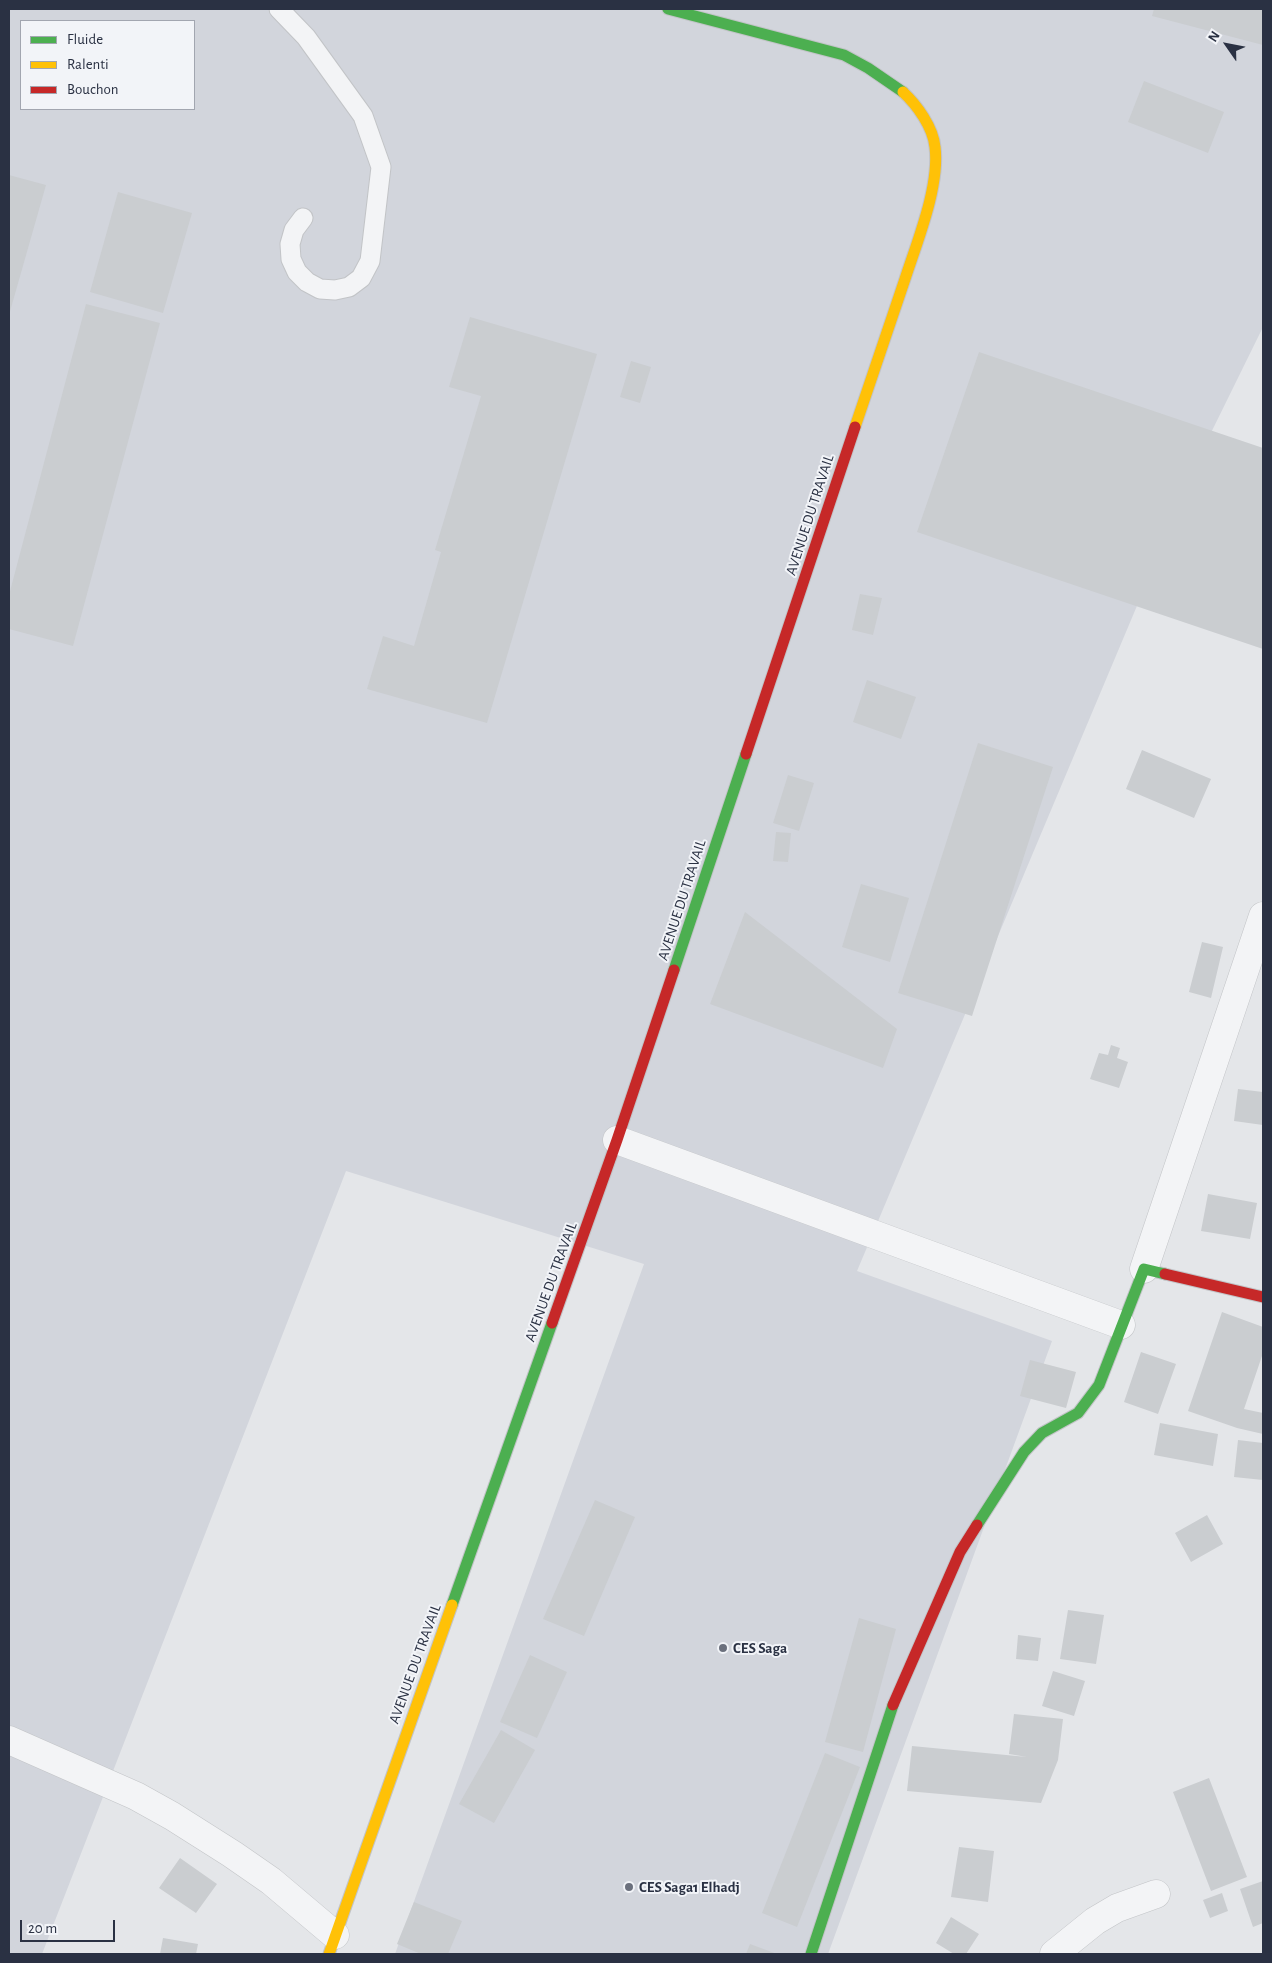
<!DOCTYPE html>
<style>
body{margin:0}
#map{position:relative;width:1272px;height:1963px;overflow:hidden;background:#e4e6e9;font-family:"Alegreya Sans",sans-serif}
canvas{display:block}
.frame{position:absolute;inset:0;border:10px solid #2a3143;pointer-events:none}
.legend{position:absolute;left:20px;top:20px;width:175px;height:90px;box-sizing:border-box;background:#f2f4f8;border:1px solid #a2a6b0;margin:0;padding:6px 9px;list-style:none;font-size:15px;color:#2a3143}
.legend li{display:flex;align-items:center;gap:10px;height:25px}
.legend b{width:25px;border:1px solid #a2a6b0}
.north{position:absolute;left:1202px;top:20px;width:50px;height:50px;-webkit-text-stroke:4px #f2f4f8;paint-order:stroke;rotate:303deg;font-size:14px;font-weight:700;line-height:20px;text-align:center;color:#2a3143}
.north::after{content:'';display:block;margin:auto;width:18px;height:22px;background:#2a3143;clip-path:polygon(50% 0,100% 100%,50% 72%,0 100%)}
.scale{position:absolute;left:20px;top:1920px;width:95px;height:22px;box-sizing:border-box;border:2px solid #2a3143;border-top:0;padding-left:6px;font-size:15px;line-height:18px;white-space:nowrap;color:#2a3143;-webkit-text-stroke:4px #f2f4f8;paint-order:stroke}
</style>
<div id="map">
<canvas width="1272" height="1963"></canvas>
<div class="frame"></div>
<ul class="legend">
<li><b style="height:6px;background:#4caf50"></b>Fluide</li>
<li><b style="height:6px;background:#ffc107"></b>Ralenti</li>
<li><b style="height:6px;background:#c62828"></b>Bouchon</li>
</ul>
<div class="north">N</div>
<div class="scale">20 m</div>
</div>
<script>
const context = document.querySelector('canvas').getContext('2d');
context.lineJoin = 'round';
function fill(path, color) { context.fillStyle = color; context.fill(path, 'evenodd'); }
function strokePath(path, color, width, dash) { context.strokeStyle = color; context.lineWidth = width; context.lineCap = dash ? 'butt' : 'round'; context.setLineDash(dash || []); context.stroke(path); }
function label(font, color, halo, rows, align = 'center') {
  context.font = font + ' "Alegreya Sans",sans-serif'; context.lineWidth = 4; context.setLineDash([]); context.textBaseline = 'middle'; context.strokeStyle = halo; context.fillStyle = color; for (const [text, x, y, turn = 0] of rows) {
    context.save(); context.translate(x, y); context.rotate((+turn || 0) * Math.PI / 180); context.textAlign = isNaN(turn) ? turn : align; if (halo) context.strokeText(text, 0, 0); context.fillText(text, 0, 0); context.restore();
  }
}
const built = new Path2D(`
 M9,9H1263V327L1203,449L857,1271L1052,1341L828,1954H395L644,1264L346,1171L42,1954H9ZM21,21H194V109H21Z`);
const building = new Path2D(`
 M1154,9H1263V45L1152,16Z
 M1144,81L1224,112L1208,153L1128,122Z
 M9,175L46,185L9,315Z
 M118,192L192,213L163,313L90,292Z
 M86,304L160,323L73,646L9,629V595Z
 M470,317L597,354L487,723L367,689L383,636L414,646L441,552L435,550L481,396L449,387Z
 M979,352L1263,448V649L917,532Z
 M631,361L651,367L640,403L620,397Z
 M860,594L882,598L873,635L852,630Z
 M867,680L916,697L901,739L853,722Z
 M978,743L1053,767L972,1016L898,993Z
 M1142,750L1211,779L1194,818L1126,789Z
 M788,775L814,783L799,831L773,823Z
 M776,832L791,833L788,862L773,861Z
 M861,884L909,898L890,962L842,947Z
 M745,912L897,1029L883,1068L710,1004Z
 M1202,942L1223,947L1211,998L1189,992Z
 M1111,1045L1120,1048L1117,1058L1128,1062L1119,1088L1090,1079L1099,1053L1108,1055Z
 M1238,1089L1263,1092V1125L1234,1121Z
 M1208,1194L1257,1203L1250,1239L1201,1231Z
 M1222,1312L1263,1327V1353L1244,1409L1263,1413V1434L1237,1428L1188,1411Z
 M1141,1352L1176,1364L1158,1414L1124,1402Z
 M1030,1360L1076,1372L1066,1408L1020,1396Z
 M1160,1423L1218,1434L1213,1466L1154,1455Z
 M1238,1440L1263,1443V1480L1234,1477Z
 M595,1500L635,1517L584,1636L543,1619Z
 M1207,1515L1223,1544L1191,1562L1175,1533Z
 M1068,1610L1104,1615L1096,1664L1060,1659Z
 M859,1618L896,1629L863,1752L825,1742Z
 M1018,1635L1041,1638L1038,1661L1016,1659Z
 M530,1655L567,1672L537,1738L500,1722Z
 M1053,1671L1085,1681L1074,1716L1042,1706Z
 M1014,1714L1063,1719L1058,1760L1041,1803L907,1791L912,1746L1027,1757L1009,1754Z
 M501,1730L535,1750L494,1823L459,1804Z
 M825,1753L860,1767L797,1927L762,1913Z
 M1209,1778L1247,1877L1211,1891L1173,1792Z
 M959,1847L994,1851L988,1902L951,1897Z
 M180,1858L217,1884L196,1913L159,1888Z
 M1263,1881V1923L1253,1927L1240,1889Z
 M1222,1893L1228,1911L1210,1918L1203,1900Z
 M414,1902L462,1921L448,1954H421L397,1944Z
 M951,1917L979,1934L966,1954H954L936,1943Z
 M163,1938L198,1944L196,1954H160Z
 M750,1944L777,1954H746Z`);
const lane = new Path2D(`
 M279,9L306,37L363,116L381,167L370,261L361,278L349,287L335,290L320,289L307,282L297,272L291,259L290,244L294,230L303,218`);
const street = new Path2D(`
 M617,1140L1121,1325
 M1144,1269L1263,916
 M9,1740L136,1796L172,1816L232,1854L271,1881L335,1935
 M1054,1954L1095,1921L1117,1908L1156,1894`);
const fast = new Path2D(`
 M668,9L844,55L868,68L903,92
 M674,970L746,754
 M977,1525L1024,1452L1042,1433L1078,1413L1099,1385L1144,1269L1165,1274
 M452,1605L552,1323
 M811,1954L893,1705`);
const slow = new Path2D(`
 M855,427C872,378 888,328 905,279C917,242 940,186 935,147C933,127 917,105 903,92
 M329,1954L452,1605`);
const jam = new Path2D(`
 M746,754L855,427
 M1165,1274L1263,1297
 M552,1323L617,1140L674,970
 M893,1705L960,1552L977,1525`);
const markers = [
 [723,1648,5,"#6b707d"],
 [629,1887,5,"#6b707d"]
];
const streetNames = [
 ["AVENUE DU TRAVAIL",810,515,-72],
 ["AVENUE DU TRAVAIL",682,900,-72],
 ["AVENUE DU TRAVAIL",551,1282,-70],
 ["AVENUE DU TRAVAIL",415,1664,-70]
];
const poiNames = [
 ["CES Saga",733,1648],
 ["CES Saga1 Elhadj",639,1887]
];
fill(built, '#d2d5dc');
fill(building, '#cacdd0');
strokePath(lane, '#c2c4c7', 21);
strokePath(street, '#c2c4c7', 29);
strokePath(fast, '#c2c4c7', 13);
strokePath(slow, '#c2c4c7', 13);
strokePath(jam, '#c2c4c7', 13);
strokePath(lane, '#f3f4f6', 19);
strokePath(street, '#f3f4f6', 28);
strokePath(fast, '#4caf50', 11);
strokePath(slow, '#ffc107', 11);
strokePath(jam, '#c62828', 11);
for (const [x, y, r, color] of markers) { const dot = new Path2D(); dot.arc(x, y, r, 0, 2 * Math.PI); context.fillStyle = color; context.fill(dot); strokePath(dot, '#f2f4f8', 2); }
label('15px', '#2a3143', '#f2f4f8', streetNames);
label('bold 15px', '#2a3143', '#f2f4f8', poiNames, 'left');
</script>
